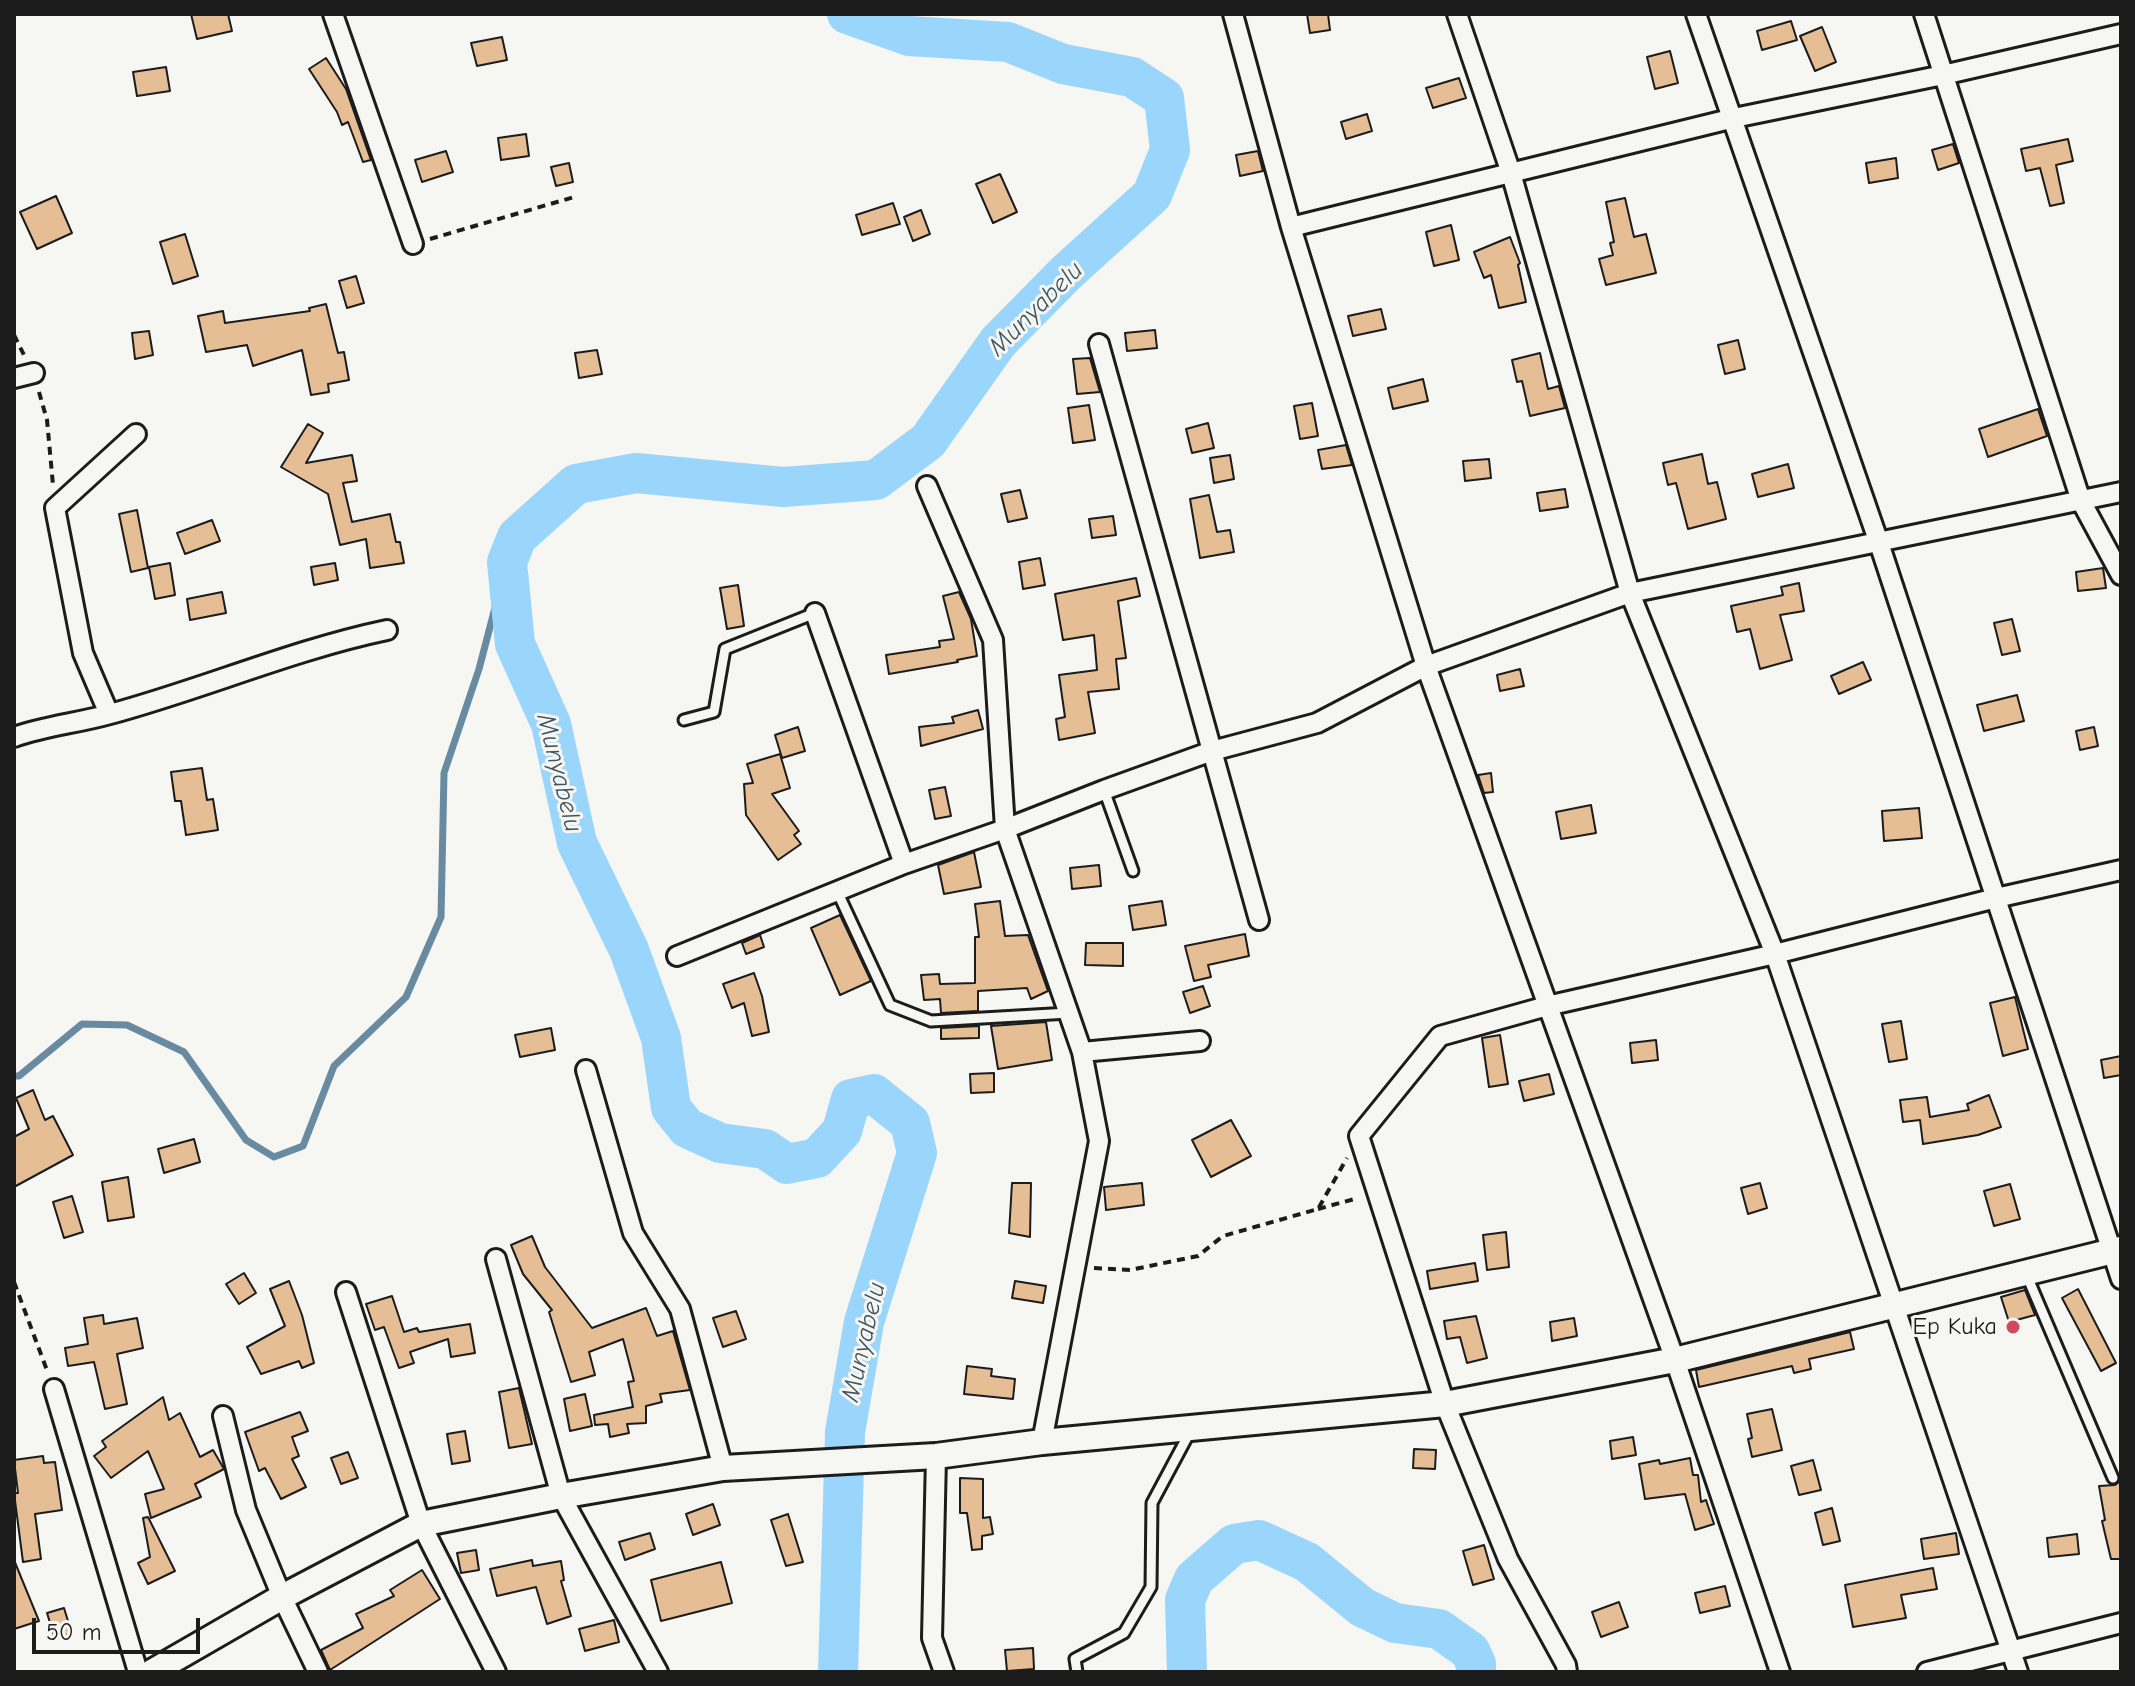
<!DOCTYPE html>
<style>
body{margin:0}
#map{position:relative;width:2135px;height:1686px;overflow:hidden;background:#f6f6f2;font-family:"Comic Neue",sans-serif}
canvas{display:block}
.frame{position:absolute;inset:0;border:16px solid #1c1c1c;pointer-events:none}
.scale{position:absolute;left:32px;top:1618px;width:168px;height:36px;box-sizing:border-box;border:4px solid #1c1c1c;border-top:0;padding-left:10px;font-size:24px;line-height:28px;white-space:nowrap;color:#1c1c1c;-webkit-text-stroke:6px #f6f6f2;paint-order:stroke}
</style>
<div id="map">
<canvas width="2135" height="1686"></canvas>
<div class="frame"></div>
<div class="scale">50 m</div>
</div>
<script>
const context = document.querySelector('canvas').getContext('2d');
context.lineJoin = 'round';
function strokePath(path, color, width, dash) { context.strokeStyle = color; context.lineWidth = width; context.lineCap = dash ? 'butt' : 'round'; context.setLineDash(dash || []); context.stroke(path); }
function fill(path, color) { context.fillStyle = color; context.fill(path, 'evenodd'); }
function label(font, color, halo, rows, align = 'center') {
  context.font = font + ' "Comic Neue",sans-serif'; context.lineWidth = 6; context.setLineDash([]); context.textBaseline = 'middle'; context.strokeStyle = halo; context.fillStyle = color; for (const [text, x, y, turn = 0] of rows) {
    context.save(); context.translate(x, y); context.rotate((+turn || 0) * Math.PI / 180); context.textAlign = isNaN(turn) ? turn : align; if (halo) context.strokeText(text, 0, 0); context.fillText(text, 0, 0); context.restore();
  }
}
const stream = new Path2D(`
 M14,1076H19L82,1024L127,1025L184,1052L246,1140L274,1157L303,1146L334,1066L406,997L441,917L444,773L479,669L507,562`);
const river = new Path2D(`
 M838,1672L845,1432L864,1322L917,1153L910,1123L874,1094L851,1099L842,1131L817,1158L787,1164L765,1149L720,1143L687,1128L671,1108L661,1038L629,950L577,843L551,724L515,644L507,562L517,537L576,484L636,473L783,487L876,480L928,441L998,342L1066,273L1152,195L1170,150L1164,98L1132,77L1063,64L1008,42L909,36L847,14
 M1187,1672L1185,1600L1194,1579L1234,1544L1259,1540L1307,1562L1362,1607L1395,1623L1439,1629L1470,1651L1476,1664V1672`);
const building = new Path2D(`
 M191,14H228L232,31L197,39Z
 M1307,14H1328L1330,30L1310,33Z
 M1791,21L1797,40L1762,50L1757,31Z
 M1822,27L1836,62L1815,71L1800,36Z
 M502,37L507,60L477,66L471,43Z
 M1670,51L1678,83L1655,89L1647,57Z
 M326,58L346,89L371,160L363,162L348,122L342,125L337,112L309,69Z
 M166,67L170,91L137,96L133,72Z
 M1459,78L1466,98L1433,108L1426,88Z
 M1367,114L1372,131L1346,139L1341,122Z
 M526,134L529,156L501,160L498,138Z
 M2068,139L2073,161L2056,165L2064,203L2050,206L2040,168L2026,171L2021,149Z
 M1953,144L1959,163L1938,170L1932,150Z
 M446,151L453,172L422,182L415,160Z
 M1258,151L1263,171L1240,176L1236,155Z
 M1896,158L1898,178L1869,183L1866,163Z
 M569,163L573,182L556,186L551,167Z
 M1000,174L1017,212L993,223L976,184Z
 M56,196L72,233L37,249L20,212Z
 M1625,198L1634,237L1646,234L1656,273L1606,285L1599,259L1613,255L1610,243L1614,242L1606,202Z
 M893,203L900,224L862,235L856,215Z
 M921,210L930,234L913,241L904,217Z
 M1451,225L1459,260L1434,266L1426,232Z
 M185,234L198,276L173,284L160,242Z
 M1510,237L1520,263L1518,265L1526,302L1499,308L1491,275L1484,278L1474,252Z
 M356,276L364,303L347,308L339,281Z
 M326,304L338,353L344,352L349,380L328,384L329,392L311,395L302,350L253,366L247,345L206,352L198,316L223,311L225,323L310,311L309,308Z
 M1381,309L1386,329L1353,336L1348,316Z
 M1155,330L1157,348L1127,351L1125,333Z
 M149,331L153,355L135,359L132,333Z
 M1738,340L1745,369L1725,374L1718,345Z
 M597,350L602,374L579,378L575,353Z
 M1540,353L1548,389L1559,386L1565,408L1530,416L1522,381L1517,382L1512,360Z
 M1090,358L1100,392L1077,394L1073,359Z
 M1423,379L1428,401L1393,409L1388,388Z
 M1312,403L1318,436L1300,439L1294,406Z
 M1089,405L1095,440L1073,443L1068,408Z
 M2038,409L2047,436L1988,457L1979,429Z
 M1208,423L1214,448L1192,453L1186,429Z
 M308,424L323,433L306,463L352,455L357,481L343,483L352,522L390,514L396,542H400L404,563L370,568L366,539L340,545L328,494L281,467Z
 M1346,445L1352,465L1322,469L1318,450Z
 M1702,454L1708,484L1717,482L1726,519L1688,529L1676,483L1668,485L1663,463Z
 M1230,455L1234,479L1214,483L1210,458Z
 M1489,459L1491,478L1465,481L1463,461Z
 M1788,464L1794,488L1758,497L1752,474Z
 M1565,489L1568,507L1540,511L1537,493Z
 M1020,490L1027,518L1008,522L1001,494Z
 M1209,495L1217,532L1230,530L1234,552L1200,558L1190,499Z
 M137,510L148,568L131,572L119,514Z
 M1113,516L1116,535L1092,538L1089,519Z
 M212,520L220,541L185,554L177,533Z
 M1040,558L1045,585L1023,589L1019,562Z
 M170,563L175,595L155,599L149,567Z
 M335,563L338,580L314,585L311,567Z
 M2103,568L2106,588L2078,591L2076,572Z
 M1136,578L1140,596L1118,601L1126,658L1116,659L1119,689L1088,692L1095,733L1059,740L1056,719L1065,717L1059,675L1097,670L1094,635L1063,640L1055,594Z
 M1799,583L1804,611L1780,615L1792,660L1760,669L1750,629L1737,632L1731,606L1783,595L1781,587Z
 M738,585L744,626L727,629L720,588Z
 M222,592L226,613L190,620L187,599Z
 M959,592L971,619L977,656L957,660L958,662L889,674L886,655L940,647L939,641L954,639L943,596Z
 M2012,619L2020,651L2002,655L1994,623Z
 M1863,662L1871,680L1839,694L1831,676Z
 M1520,669L1524,686L1500,691L1497,675Z
 M2017,695L2024,721L1984,731L1977,705Z
 M978,710L983,729L921,746L919,727L954,723L952,717Z
 M798,727L805,751L782,758L775,735Z
 M2094,727L2098,746L2080,750L2076,731Z
 M780,754L790,788L772,794L799,831L794,835L801,844L778,860L746,815L744,784L753,783L747,764Z
 M202,768L207,800L213,799L218,830L186,835L181,801H175L171,772Z
 M1491,773L1493,792L1484,793L1478,775Z
 M945,787L951,816L935,819L929,790Z
 M1591,805L1596,833L1561,839L1556,812Z
 M1919,808L1922,838L1884,841L1882,811Z
 M974,852L981,887L944,894L938,865Z
 M1099,865L1101,886L1072,889L1070,868Z
 M1000,901L1005,936L1028,935L1048,991L1031,999L1027,988L978,991V1011L941,1013L940,999L924,1000L921,975L939,974L940,984L975,983V937H979L975,904Z
 M1162,901L1166,925L1133,930L1129,906Z
 M840,915L871,981L840,995L811,928Z
 M1245,934L1249,956L1208,965L1211,977L1194,981L1185,946Z
 M760,935L764,947L746,954L742,943Z
 M1086,943H1123V966L1085,965Z
 M754,973L762,996L769,1032L752,1036L744,1003L732,1008L723,984Z
 M1203,986L1210,1006L1190,1013L1183,992Z
 M2015,997L2028,1049L2003,1056L1990,1003Z
 M1901,1021L1907,1059L1889,1062L1882,1024Z
 M1046,1022L1052,1060L998,1069L991,1026Z
 M979,1026V1038L941,1039V1028Z
 M551,1028L555,1050L520,1057L515,1035Z
 M1500,1035L1508,1084L1489,1087L1482,1038Z
 M1656,1040L1658,1060L1632,1063L1630,1043Z
 M2121,1056V1075L2104,1078L2101,1060Z
 M994,1073V1092L971,1093L970,1074Z
 M1549,1074L1554,1094L1524,1101L1519,1081Z
 M33,1090L45,1120L53,1116L73,1155L14,1187V1137L29,1129L16,1098Z
 M1989,1095L2001,1127L1978,1135L1923,1144L1920,1120L1903,1122L1900,1100L1927,1097L1930,1117L1969,1110L1967,1104Z
 M1231,1120L1251,1156L1211,1177L1192,1140Z
 M194,1139L200,1162L164,1173L158,1149Z
 M128,1177L134,1217L108,1221L102,1182Z
 M1012,1183H1031L1030,1237L1009,1233Z
 M1142,1183L1144,1205L1106,1210L1104,1187Z
 M1760,1183L1767,1208L1748,1214L1741,1188Z
 M2010,1184L2020,1219L1994,1226L1984,1191Z
 M72,1196L83,1232L64,1238L53,1202Z
 M1506,1232L1509,1267L1487,1270L1483,1235Z
 M532,1236L545,1267L592,1328L646,1308L657,1336L673,1331L690,1390L660,1394L662,1402L646,1406V1423L627,1424L629,1433L610,1437L608,1424L595,1425L594,1415L633,1407L628,1382L634,1381L623,1339L589,1352L595,1375L571,1382L549,1312L552,1310L523,1274L511,1245Z
 M1475,1263L1478,1281L1430,1289L1427,1271Z
 M244,1273L256,1293L239,1304L226,1284Z
 M289,1281L302,1315L314,1363L302,1368L299,1361L261,1374L247,1347L285,1326L270,1289Z
 M1015,1281L1046,1286L1043,1303L1012,1298Z
 M2078,1289L2116,1363L2101,1371L2062,1298Z
 M2025,1290L2035,1315L2009,1322L2001,1297Z
 M392,1296L404,1332L417,1328L419,1332L470,1324L475,1353L451,1357L448,1339L410,1352L414,1363L399,1368L384,1327L375,1330L366,1304Z
 M736,1311L746,1339L723,1347L713,1318Z
 M103,1315L104,1324L137,1318L143,1348L117,1354L127,1404L105,1409L94,1362L68,1366L65,1348L88,1344L84,1318Z
 M1476,1316L1487,1358L1467,1363L1460,1337L1447,1339L1444,1321Z
 M1574,1318L1577,1336L1552,1341L1550,1322Z
 M1850,1332L1854,1349L1809,1359L1811,1369L1794,1373L1792,1366L1699,1387L1696,1370Z
 M967,1366L992,1369L991,1376L1015,1379L1013,1399L964,1394Z
 M519,1388L532,1444L509,1448L499,1392Z
 M585,1394L592,1426L570,1431L564,1399Z
 M163,1397L169,1420L180,1413L200,1457L213,1450L224,1469L195,1484L201,1497L151,1518L145,1494L164,1489L148,1451L111,1478L94,1456L106,1447L102,1441Z
 M1772,1409L1782,1450L1752,1457L1748,1439L1752,1438L1747,1414Z
 M300,1412L308,1431L292,1437L299,1456L292,1459L306,1487L281,1499L265,1468L259,1471L245,1432Z
 M465,1431L470,1461L452,1464L447,1434Z
 M1633,1437L1636,1455L1612,1459L1610,1441Z
 M1414,1449L1436,1450L1435,1469L1413,1468Z
 M348,1452L358,1478L341,1484L331,1458Z
 M43,1456L44,1463L55,1462L62,1510L35,1514L41,1559L23,1562L14,1493H18L14,1460Z
 M1690,1458L1693,1475H1698L1701,1502L1706,1500L1714,1524L1695,1530L1685,1494L1645,1499L1639,1464L1659,1460L1660,1464Z
 M1813,1460L1821,1490L1799,1495L1791,1466Z
 M960,1478L983,1479V1518L990,1517L993,1534L982,1536V1549L972,1550L967,1513H960Z
 M2119,1482H2121V1559H2111L2102,1521L2105,1520L2099,1486L2115,1485Z
 M713,1504L720,1525L693,1535L686,1514Z
 M1832,1508L1840,1541L1823,1545L1815,1513Z
 M788,1514L803,1562L786,1566L771,1520Z
 M148,1517L175,1571L148,1584L138,1563L150,1557L143,1518Z
 M650,1533L655,1549L625,1560L619,1542Z
 M1956,1533L1959,1554L1924,1559L1921,1539Z
 M2077,1534L2079,1554L2049,1557L2047,1538Z
 M1484,1545L1494,1579L1473,1585L1463,1551Z
 M476,1550L479,1570L461,1573L457,1553Z
 M14,1560L39,1621L14,1629Z
 M532,1560L533,1566L561,1561L564,1580L561,1581L571,1616L547,1624L536,1587L497,1596L490,1569Z
 M721,1562L732,1603L661,1621L651,1580Z
 M1933,1568L1937,1589L1901,1595L1906,1618L1853,1627L1845,1585Z
 M422,1570L440,1599L330,1670L321,1650L363,1628L356,1614L394,1596L390,1590Z
 M1725,1586L1730,1606L1700,1613L1695,1593Z
 M1619,1602L1628,1627L1601,1637L1592,1612Z
 M64,1608L72,1634L55,1639L47,1613Z
 M614,1620L619,1642L585,1651L579,1629Z
 M1033,1648L1034,1669L1007,1671L1005,1650Z`);
const path = new Path2D(`
 M430,239L574,197
 M14,335L25,357
 M39,392L47,420L53,485
 M1318,1209L1358,1198
 M1094,1268L1130,1270L1198,1256L1223,1236L1318,1209L1347,1158
 M14,1282L48,1373`);
const lane = new Path2D(`
 M684,720L714,712L725,649L815,613
 M1104,790L1133,871
 M837,891L890,1005L931,1021L1069,1013
 M2027,1276L2113,1478
 M1077,1672L1075,1659L1124,1633L1151,1587L1152,1503L1191,1430`);
const street = new Path2D(`
 M333,14L413,244
 M1233,14L1291,227L1426,666L1675,1360L1780,1672
 M1457,14L1511,173L1630,593L1775,954L2018,1672
 M1696,14L1879,543L2121,1279
 M1924,14L2081,501L2121,575
 M1291,227L1734,118L1943,75L2121,34
 M1099,344L1259,920
 M14,378L34,373
 M927,486L993,640L1005,829L1082,1052L1099,1141L1042,1442
 M815,613L904,864
 M109,714L83,653L55,508L136,434
 M14,737C45,726 78,723 110,714C203,689 292,650 387,630
 M677,956L904,864L1005,829L1104,790L1212,751L1317,723L1426,666L1630,593L2121,492
 M1082,1052L1200,1041
 M586,1070L633,1233L680,1309L723,1468
 M496,1259L561,1496L658,1672
 M346,1292L421,1524L496,1672
 M54,1389L138,1672
 M223,1416L246,1510L282,1597L318,1672
 M936,1456L932,1638L944,1672
 M1567,1672L1566,1665L1508,1559L1445,1404L1359,1136L1440,1036L1547,1006L1775,954L1996,898L2121,870
 M1927,1672L2121,1623`);
const secondary = new Path2D(`
 M152,1672L282,1597L421,1524L561,1496L723,1468L936,1456L1042,1442L1445,1404L1675,1360L2121,1249`);
const markers = [
 [2013,1327,8,"#d1495b"]
];
const poiNames = [
 ["Ep Kuka",1997,1327]
];
const waterNames = [
 ["Munyabelu",1036,309,-45],
 ["Munyabelu",559,773,76],
 ["Munyabelu",864,1342,-77]
];
strokePath(stream, '#688ba2', 7);
strokePath(river, '#9ad5fb', 40);
fill(building, '#e5be95');
strokePath(building, '#1c1c1c', 2);
strokePath(lane, '#1c1c1c', 15);
strokePath(street, '#1c1c1c', 24);
strokePath(secondary, '#1c1c1c', 30);
strokePath(path, '#1c1c1c', 4, [8, 6]);
strokePath(lane, '#f6f6f2', 9);
strokePath(street, '#f6f6f2', 18);
strokePath(secondary, '#f6f6f2', 24);
for (const [x, y, r, color] of markers) { const dot = new Path2D(); dot.arc(x, y, r, 0, 2 * Math.PI); context.fillStyle = color; context.fill(dot); strokePath(dot, '#f6f6f2', 3); }
label('24px', '#1c1c1c', '#f6f6f2', poiNames, 'right');
label('italic 26px', '#42545f', '#f6f6f2', waterNames);
</script>
